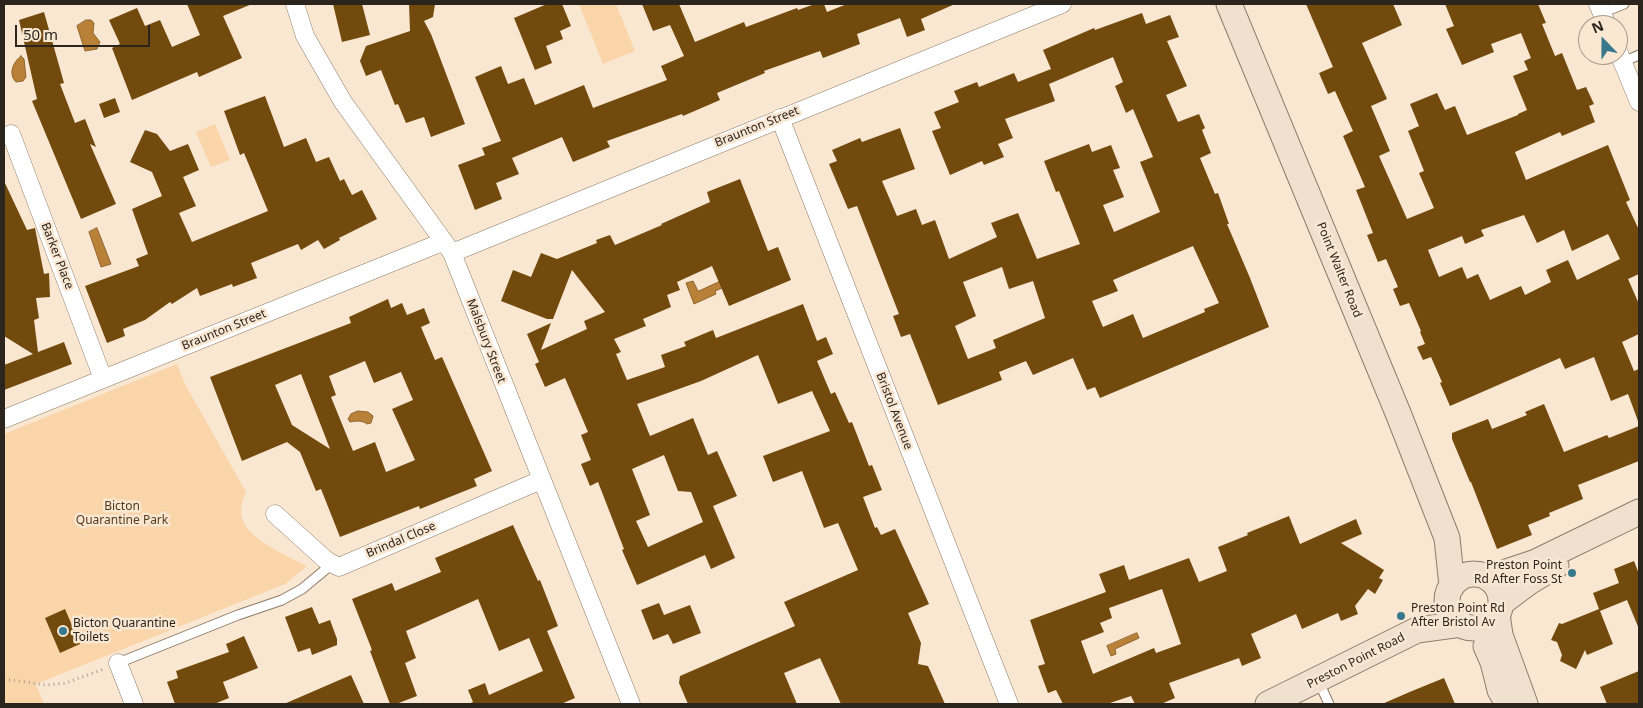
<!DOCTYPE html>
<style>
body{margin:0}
#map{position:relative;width:1643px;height:708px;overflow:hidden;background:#fae7d2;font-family:"Noto Sans",sans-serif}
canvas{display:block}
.frame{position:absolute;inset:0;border:5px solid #2c251e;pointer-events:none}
.north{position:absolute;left:1578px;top:15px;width:50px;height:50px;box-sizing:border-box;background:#fae7d2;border:1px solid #a8998a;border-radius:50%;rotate:338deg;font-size:14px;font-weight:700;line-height:20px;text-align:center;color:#2c251e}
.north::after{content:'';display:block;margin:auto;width:18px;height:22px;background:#38788c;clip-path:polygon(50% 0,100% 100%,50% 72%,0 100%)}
.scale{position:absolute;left:15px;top:25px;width:135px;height:22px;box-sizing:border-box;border:2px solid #2c251e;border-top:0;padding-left:6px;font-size:15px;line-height:18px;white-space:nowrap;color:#2c251e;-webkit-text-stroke:4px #fae7d2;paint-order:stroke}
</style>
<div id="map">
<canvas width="1643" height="708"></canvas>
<div class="frame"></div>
<div class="north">N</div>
<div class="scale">50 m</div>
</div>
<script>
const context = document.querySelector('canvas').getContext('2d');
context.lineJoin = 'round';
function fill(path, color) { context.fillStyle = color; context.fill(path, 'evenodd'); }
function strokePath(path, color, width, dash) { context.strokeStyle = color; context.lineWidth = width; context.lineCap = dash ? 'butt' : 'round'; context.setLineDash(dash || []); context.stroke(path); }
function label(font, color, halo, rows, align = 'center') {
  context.font = font + ' "Noto Sans",sans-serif'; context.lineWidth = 5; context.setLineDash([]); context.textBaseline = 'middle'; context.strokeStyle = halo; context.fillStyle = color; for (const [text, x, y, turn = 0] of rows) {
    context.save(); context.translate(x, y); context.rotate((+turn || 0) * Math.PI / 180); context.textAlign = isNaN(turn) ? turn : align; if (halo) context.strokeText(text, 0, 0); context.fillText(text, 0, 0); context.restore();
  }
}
const green = new Path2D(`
 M579,4H616L635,51L603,64Z
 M215,124L230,160L211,167L196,132Z
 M177,364L185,384L246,492C243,500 239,509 242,518C248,540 288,556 307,566L285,584L36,684L44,704H4V434Z`);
const water = new Path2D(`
 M86,20H91L94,23L93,33L100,42L97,49L85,51L77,26Z
 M21,56L24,59L26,77L23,81L16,82C8,74 13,62 21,56Z
 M97,228L111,264L101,267L89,232Z
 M741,272L744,279L715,291L716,294L694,304L686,283L693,281L698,291Z
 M358,411L368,412L373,416L371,423L367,424C362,420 356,421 350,422L348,419L351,414Z
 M1137,633L1139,638L1115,649L1116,654L1111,656L1107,646Z`);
const building = new Path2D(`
 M187,4H252L223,16L242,58L199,77L197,72L132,100L112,48L120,44L109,20L137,8L145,26L160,20L172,47L200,35Z
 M333,4H362L370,35L342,42Z
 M409,4H435L433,17L424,21L431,34L465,124L431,137L424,117L406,123L398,104L395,105L381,70L366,76L360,61L366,46L410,31Z
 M547,4H562L571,26L560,31L563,39L546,46L552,63L535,70L514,18Z
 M642,4H679L695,42L744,22L746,27L797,8L798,10L815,4H824L827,12L847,4H955L921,19L925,30L907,37L900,18L857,34L860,44L823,58L820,51L764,71L765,73L717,93L720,100L683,116L682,114L607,141L610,147L573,162L562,137L512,158L519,174L496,183L502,199L475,210L458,165L485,155L482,148L501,141L475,77L501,66L508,84L524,78L535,105L584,85L593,108L667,80L661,66L684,56L670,25L653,31Z
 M1306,4H1393L1402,25L1362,43L1387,99L1371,106L1390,151L1379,156L1407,219L1434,208L1419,173L1424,171L1408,131L1419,126L1410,104L1437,93L1445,110L1455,106L1467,135L1518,115V114L1527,110L1513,76L1528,70L1524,61L1531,58L1521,33L1491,44L1494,52L1462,65L1446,29L1454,26L1445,4H1538L1546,23L1542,24L1555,56L1562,53L1577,90L1586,87L1594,104L1589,106L1595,122L1562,136L1560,132L1515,152L1526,180L1608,145L1630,200L1626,202L1639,230V274L1628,279L1639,304V334L1622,342L1634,371L1639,369V421H1638L1628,394L1611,401L1594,357L1565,369L1560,358L1450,406L1440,383L1442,382L1431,357L1423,360L1417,347L1425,344L1420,332L1421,331L1409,303L1400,306L1393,289L1398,287L1386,259L1378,262L1367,235L1373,233L1356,190L1365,187L1343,136L1353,131L1335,91L1328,94L1319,73L1333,67ZM1524,215L1537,243L1564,230L1572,251L1608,234L1620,259L1577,280L1568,260L1546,270L1551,282L1525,295L1521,286L1490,300L1478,274L1467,279L1462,267L1439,277L1428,250L1462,236L1465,244L1484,236L1481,230Z
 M44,12L64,83L60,84L75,123L85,119L96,147L90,144L116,204L81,219L32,101L37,99L19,20Z
 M1142,13L1146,24L1170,15L1179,37L1167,41L1187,86L1166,95L1178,122L1199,114L1205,128L1202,130L1211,153L1200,158L1215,194L1218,193L1229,224H1227L1250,278L1269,327L1100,398L1095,387L1087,390L1073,358L1033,375L1026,361L999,372L1002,380L938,405L910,334L901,337L893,316L899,314L857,206L848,209L829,164L837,161L832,150L860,138L862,142L900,128L915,169L882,181L897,216L916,209L922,225L935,220L949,259L997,237L991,223L1018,213L1037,259L1080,244L1059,191L1056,192L1044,161L1089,144L1092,152L1111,145L1120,168L1113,170L1124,197L1103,205L1114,232L1160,212L1140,162L1153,157L1133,109L1126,113L1115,86L1123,82L1113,57L1049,84L1055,101L1005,119L1013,138L998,144L1004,157L984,165L982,161L950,175L932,131L941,128L934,112L959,102L954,91L977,82L979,87L1014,73L1018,82L1051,69L1043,50L1094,28L1095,30ZM1193,246L1219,303L1204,309L1205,312L1143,338L1133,314L1103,327L1092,301L1118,291L1113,280ZM1002,267L1009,289L1033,281L1045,318L993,340L996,348L968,359L955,326L976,316L963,282Z
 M265,96L284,147L306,138L316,162L329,157L340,181L344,179L352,195L362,190L377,219L339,238L340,240L324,249L318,240L301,250L298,244L251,263L257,278L233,287L232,284L200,296L197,288L172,304L170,302L145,320L123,329L125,336L107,343L85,286L139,266L136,259L148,254L132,209L162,196L152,172L130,162L145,130L157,134L170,151L188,144L199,170L183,177L196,206L179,213L192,242L268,211L244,153L240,155L224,111Z
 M115,98L120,112L104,118L99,104Z
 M740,179L768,251L778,247L791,280L729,306L712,266L677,282L680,290L667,295L671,307L643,319L646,326L614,339L621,352L616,354L627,380L665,367L661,355L686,346L684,342L713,330L716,338L803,304L817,341L826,337L833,354L817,361L831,394L835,392L849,423L852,422L869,466L872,465L882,490L863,497L875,528L877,527L881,535L895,529L929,604L908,613L921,643L918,664L928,666L945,704H841L820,658L784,673L797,704H688L679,683L680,676L795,626L784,602L858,570L838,523L824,528L802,471L773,482L763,456L830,431L812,391L778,404L758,355L701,381L637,404L650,436L693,418L708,455L717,451L737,496L713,506L735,558L711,569L705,555L637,585L622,550L624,549L598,482L590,486L581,464L591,460L581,435L588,432L565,378L545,387L535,364L539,362L527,334L551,323L541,350L587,329L584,321L605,312L572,270L553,319H547L501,301L513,270L531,277L541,253L557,259L597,243L596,240L610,235L615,245L662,225L661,224L710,202L707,192ZM664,455L678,491L691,492L703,522L648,547L636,521L650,515L632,469Z
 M4,181L27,230L35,228L44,274L49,273L50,297L36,298L39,318L34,320L38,352L64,342L72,364L4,390V365L33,354L4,336Z
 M388,299L391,308L402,303L407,315L424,308L430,323L421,327L435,360L442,357L492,471L474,479L477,486L420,509L419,506L340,537L321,489L316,491L300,452L287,442L242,461L210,377L351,323L349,317ZM365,361L374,383L401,372L413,400L392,409L415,460L386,472L375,442L353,451L331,397L336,395L329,376ZM301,374L330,449L292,425L275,385Z
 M1544,404L1564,452L1607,435L1609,438L1639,426V461L1578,485L1583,499L1549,513L1550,516L1528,525L1532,535L1497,549L1471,482H1470L1452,439V433L1488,419L1492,429L1527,415L1525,412Z
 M1289,516L1300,544L1356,519L1362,534L1341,543L1384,570L1379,578L1383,580L1375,594L1368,589L1355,606L1358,614L1341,621L1338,613L1302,629L1296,614L1251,634L1261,658L1242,666L1239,658L1169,683L1175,698L1161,704H1135L1131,696L1107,704H1063L1056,690L1048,693L1038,666L1045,664L1030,620L1106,592L1099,574L1124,565L1129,580L1189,558L1199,582L1227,571L1218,547L1248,535L1247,533ZM1162,589L1181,644L1156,653L1154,648L1093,674L1081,641L1104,632L1100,623L1112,618L1109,608Z
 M513,525L538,581L540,580L558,626L547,631L575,698L561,704H468L473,702L468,690L485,683L489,695L543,671L529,638L499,651L478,599L406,631L416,658L405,663L417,696L396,704H390L370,651L372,650L352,599L392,583L395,591L441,572L435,558Z
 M1634,561L1639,574V629L1627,600L1600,611L1613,644L1587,655L1585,650L1576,669L1560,661L1562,655L1557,642L1551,640L1559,623L1562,624L1599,609L1593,593L1619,583L1614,569Z
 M659,603L664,615L690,605L701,633L673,644L668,634L653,640L641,610Z
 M312,607L319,624L330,620L337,639V645L312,655L310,648L298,652L285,617Z
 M65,609L80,644L60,653L45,618Z
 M244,636L258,668L223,682L229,698L214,704H175L167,682L178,678L176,671L229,652L226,644Z
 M1639,671V704H1607L1600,687Z
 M351,675L364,704H284Z
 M1444,678L1455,704H1382L1412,691Z`);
const path = new Path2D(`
 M4,679L46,685L66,683L104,669`);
const lane = new Path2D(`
 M1602,13L1624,4
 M1623,62L1639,55
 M118,663L238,615L282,600L302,589L332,564
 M1318,680L1329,704`);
const street = new Path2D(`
 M295,4L305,36L343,102L452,253L631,704
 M1598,4L1607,25
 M1618,51L1639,102
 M780,118L1009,704
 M11,134L103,379
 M452,253L1062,4
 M4,419L435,245L443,240
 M275,514L327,561L339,567L541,480
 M118,663L134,704`);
const secondary = new Path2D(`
 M1229,4L1398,413L1447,538L1452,586
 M1447 601a27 27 0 1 1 54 0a27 27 0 1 1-54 0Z
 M1488,578L1536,562L1639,512
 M1501,603L1529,582L1556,566
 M1497,614L1500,635L1525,704
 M1486,646L1493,662L1500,690L1508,704
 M1268,704L1417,630L1461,624`);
const markers = [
 [1572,573,5,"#38788c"],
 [1401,616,5,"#38788c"],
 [63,631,5,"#38788c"]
];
const streetNames = [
 ["Braunton Street",757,127,-22],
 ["Barker Place",57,256,69],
 ["Point Walter Road",1339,270,68],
 ["Braunton Street",224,330,-22],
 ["Malsbury Street",486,341,69],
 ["Bristol Avenue",894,411,69],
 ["Brindal Close",401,540,-23],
 ["Preston Point Road",1356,661,-27]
];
const parkNames = [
 ["Bicton",122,507],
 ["Quarantine Park",122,521]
];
const poiNames = [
 ["Preston Point",1562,566,"right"],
 ["Rd After Foss St",1562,580,"right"],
 ["Preston Point Rd",1411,609],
 ["After Bristol Av",1411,623],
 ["Bicton Quarantine",73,624],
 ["Toilets",73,638]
];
fill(green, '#fad5aa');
fill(water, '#b98138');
strokePath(water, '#8f6530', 1);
fill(building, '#734a0d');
strokePath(lane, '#8d7c69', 11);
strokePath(street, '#8d7c69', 19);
strokePath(secondary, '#8d7c69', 27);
strokePath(path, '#ab9c8d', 3, [1, 4]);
strokePath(lane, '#fff', 9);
strokePath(street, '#fff', 18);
strokePath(secondary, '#f0e1cf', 25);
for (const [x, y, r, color] of markers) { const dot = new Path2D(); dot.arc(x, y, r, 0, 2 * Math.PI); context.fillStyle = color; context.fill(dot); strokePath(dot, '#fae7d2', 2); }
label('12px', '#2c251e', '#fae7d2', streetNames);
label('12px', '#533b1c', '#fae7d2', parkNames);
label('12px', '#2c251e', '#fae7d2', poiNames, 'left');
</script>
